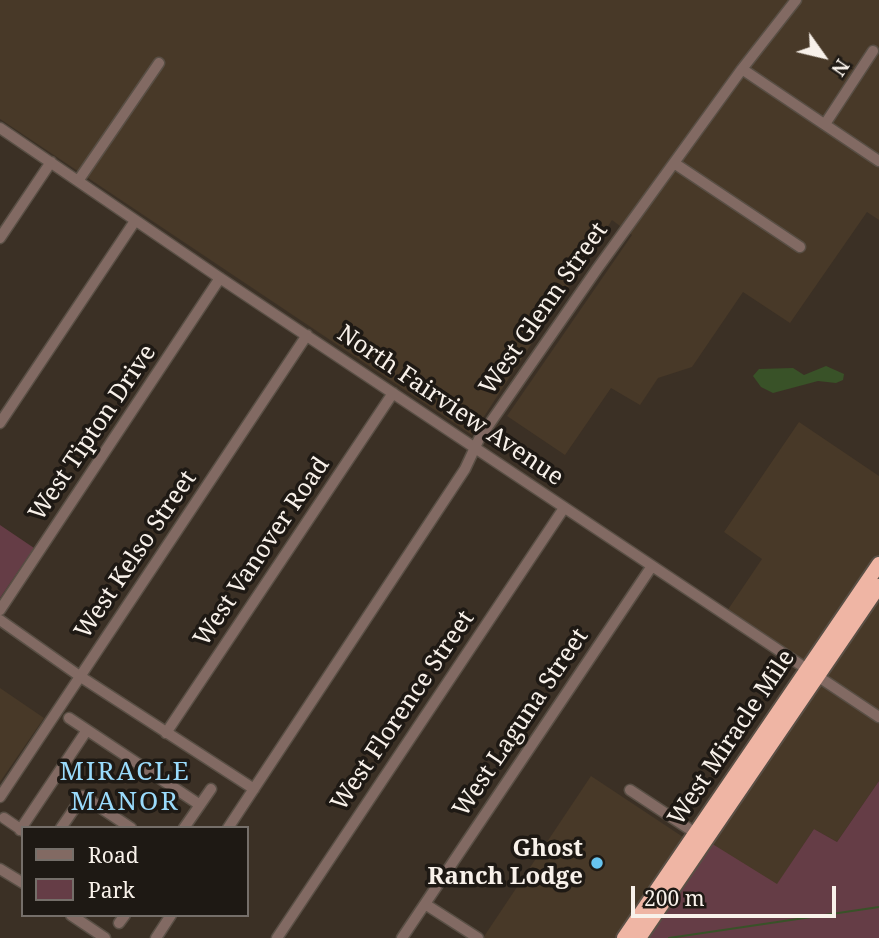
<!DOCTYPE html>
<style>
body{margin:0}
#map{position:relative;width:879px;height:938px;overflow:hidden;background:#3b3025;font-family:"Noto Serif",serif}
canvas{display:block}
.legend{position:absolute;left:21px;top:826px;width:228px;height:91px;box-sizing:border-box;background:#1e1914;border:2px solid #756f6a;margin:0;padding:9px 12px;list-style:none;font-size:21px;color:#f8f1ea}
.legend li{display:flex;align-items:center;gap:14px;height:35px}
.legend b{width:35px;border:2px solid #756f6a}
.north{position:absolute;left:788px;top:21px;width:70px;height:70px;-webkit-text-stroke:5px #1e1914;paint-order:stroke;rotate:124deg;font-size:19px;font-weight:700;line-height:28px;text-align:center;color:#f8f1ea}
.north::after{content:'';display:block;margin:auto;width:24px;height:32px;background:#f8f1ea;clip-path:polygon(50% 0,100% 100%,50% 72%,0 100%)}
.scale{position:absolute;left:631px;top:886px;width:205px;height:32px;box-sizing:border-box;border:4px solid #f8f1ea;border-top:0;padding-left:9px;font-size:21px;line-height:24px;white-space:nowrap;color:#f8f1ea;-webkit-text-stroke:5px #1e1914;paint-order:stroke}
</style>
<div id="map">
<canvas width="879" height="938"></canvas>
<ul class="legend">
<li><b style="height:9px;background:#826a63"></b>Road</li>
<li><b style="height:19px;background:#653d46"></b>Park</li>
</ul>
<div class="north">N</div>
<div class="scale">200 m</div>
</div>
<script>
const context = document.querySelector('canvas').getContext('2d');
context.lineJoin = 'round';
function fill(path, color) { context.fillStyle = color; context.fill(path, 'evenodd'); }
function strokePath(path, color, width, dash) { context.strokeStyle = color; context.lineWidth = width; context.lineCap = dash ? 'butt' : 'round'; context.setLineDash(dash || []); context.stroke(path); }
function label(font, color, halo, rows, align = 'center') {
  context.font = font + ' "Noto Serif",serif'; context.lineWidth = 7; context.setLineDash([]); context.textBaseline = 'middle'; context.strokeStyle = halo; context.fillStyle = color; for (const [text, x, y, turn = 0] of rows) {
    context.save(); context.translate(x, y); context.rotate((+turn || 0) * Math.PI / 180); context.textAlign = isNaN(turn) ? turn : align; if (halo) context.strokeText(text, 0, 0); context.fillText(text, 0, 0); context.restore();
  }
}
const built = new Path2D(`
 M0,0H879V220L867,212L790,323L743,292L692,367L658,378L640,405L611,388L565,455L507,416L632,235L612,220L472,435L0,119Z
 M799,422L879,476V781L837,842L814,829L777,885L639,938H483L591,776L683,837L689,829L695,832L807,669L725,614L762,559L724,532Z
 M0,688L44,718L0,782Z`);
const green = new Path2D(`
 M0,525L34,548L0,598Z
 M879,781V938H639L706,840L777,884L814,829L837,842Z`);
const water = new Path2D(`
 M826,366L844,374L843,380L836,383L818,381L773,393L761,387L753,376L759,369L793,368L804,375Z`);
const stream = new Path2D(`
 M669,938L879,907`);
const minor = new Path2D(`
 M742,69L879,161
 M825,124L873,51
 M0,128L220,278L879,717
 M674,163L800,247
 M78,181L159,63
 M0,238L51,162
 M0,423L135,221
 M0,610L220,278
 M0,620L81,677L254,789
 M69,718L200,805
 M166,733L393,393
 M630,790L700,836
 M0,797L307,335
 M4,818L23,831
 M61,828L83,796L131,828
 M184,828L211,789
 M228,828L465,469L479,439L597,269L742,69L796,0
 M20,830L87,730
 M0,869L23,883
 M425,904L478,938
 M71,915L105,938
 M119,923L125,915
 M156,938L171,915
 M277,938L564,508
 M402,938L652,566`);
const highway = new Path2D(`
 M624,938L879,564
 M639,938L879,586`);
const markers = [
 [597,863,7,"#67c4ef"]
];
const streetNames = [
 ["West Glenn Street",544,309,-55],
 ["North Fairview Avenue",450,406,34],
 ["West Tipton Drive",93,433,-56],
 ["West Vanover Road",262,552,-56],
 ["West Kelso Street",136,555,-56],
 ["West Florence Street",403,711,-56],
 ["West Laguna Street",521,723,-56],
 ["West Miracle Mile",732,738,-56]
];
const poiNames = [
 ["Ghost",583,849],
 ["Ranch Lodge",583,877]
];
const neighbourhoodNames = [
 ["MIRACLE",125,773],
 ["MANOR",125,803]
];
fill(built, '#483928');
fill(green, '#653d46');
fill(water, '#395228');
strokePath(stream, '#395228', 2);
strokePath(minor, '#594f45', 13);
strokePath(highway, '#594f45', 18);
strokePath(minor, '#826a63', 10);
strokePath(highway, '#efb5a4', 14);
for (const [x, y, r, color] of markers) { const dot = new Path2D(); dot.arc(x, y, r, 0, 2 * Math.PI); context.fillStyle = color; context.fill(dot); strokePath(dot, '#1e1914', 2.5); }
label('24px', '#f8f1ea', '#1e1914', streetNames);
label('bold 24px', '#f8f1ea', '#1e1914', poiNames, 'right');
context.letterSpacing = '2px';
label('26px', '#9adbfc', '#1e1914', neighbourhoodNames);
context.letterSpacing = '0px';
</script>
